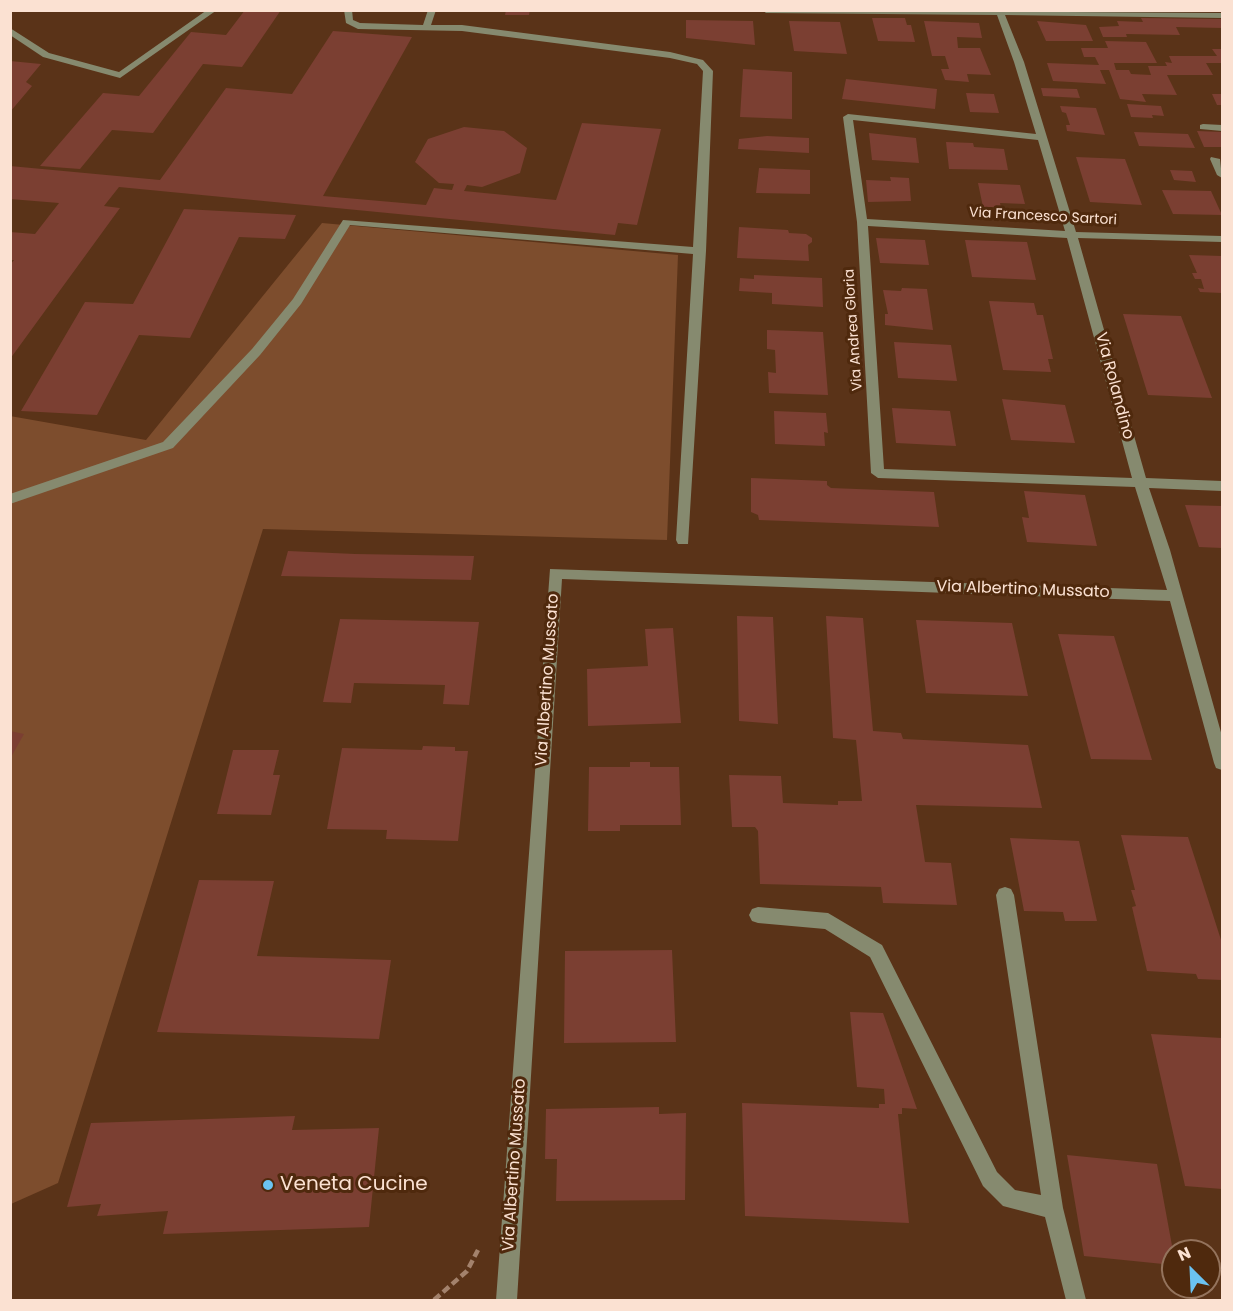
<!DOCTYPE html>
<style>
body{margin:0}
#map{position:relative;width:1233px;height:1311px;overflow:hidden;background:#5a3318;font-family:Poppins,sans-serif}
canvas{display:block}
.frame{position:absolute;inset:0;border:12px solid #fbe1d2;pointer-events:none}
.north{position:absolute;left:1161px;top:1239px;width:60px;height:60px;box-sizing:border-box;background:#4f290d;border:2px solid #94735c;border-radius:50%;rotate:336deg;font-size:16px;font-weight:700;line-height:24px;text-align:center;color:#fbe1d2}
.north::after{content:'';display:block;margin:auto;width:21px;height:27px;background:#6bc3f2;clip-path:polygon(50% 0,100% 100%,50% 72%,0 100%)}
</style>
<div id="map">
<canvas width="1233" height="1311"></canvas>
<div class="frame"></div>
<div class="north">N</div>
</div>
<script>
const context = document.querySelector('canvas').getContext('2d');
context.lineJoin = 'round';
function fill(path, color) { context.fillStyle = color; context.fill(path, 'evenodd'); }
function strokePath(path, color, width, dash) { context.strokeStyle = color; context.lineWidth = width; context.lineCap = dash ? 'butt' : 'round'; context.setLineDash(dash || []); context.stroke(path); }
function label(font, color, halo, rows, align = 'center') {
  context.font = font + ' Poppins,sans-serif'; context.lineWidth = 6; context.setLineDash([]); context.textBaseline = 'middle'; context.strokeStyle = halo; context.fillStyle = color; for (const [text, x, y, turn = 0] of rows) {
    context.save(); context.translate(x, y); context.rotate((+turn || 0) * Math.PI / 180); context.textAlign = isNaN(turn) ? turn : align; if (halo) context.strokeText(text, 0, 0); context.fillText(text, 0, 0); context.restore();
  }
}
const green = new Path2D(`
 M322,223L678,255L667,540L263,529L58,1183L11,1204L10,416L146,440Z`);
const building = new Path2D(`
 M245,10H281L242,67L203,64L153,133L112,130L80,169L40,166L103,93L139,96L191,32L226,35Z
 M506,10H530L529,15H505Z
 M872,18H905L907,25H911L915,42L878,41Z
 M1141,18L1222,19V28L1176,27L1180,35L1126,34L1127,37H1103L1099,27L1119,26L1117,21L1143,22Z
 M686,20L753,21L755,45L686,38Z
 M789,21L840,22L847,54L794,51Z
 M924,21L979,23L982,38L957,37L958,48H980L991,75L967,74L969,82L945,80L941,69H949L945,56H932Z
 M1037,21L1086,25L1093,41H1046Z
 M333,31L412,37L323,196L426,205L434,188L452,190L454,184L439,183L415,162L428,139L464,127L504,131L527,148L520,173L482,187L467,185L464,191L556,200L582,123L661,129L637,225L618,223L615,235L119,187L104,206L120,208L10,359V265L14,260H10V232L35,234L59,203L10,199V166L160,180L226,88L292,94Z
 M1105,41L1146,42L1157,63H1114L1116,70H1129L1131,74L1151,75L1148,66H1167L1165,62L1172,63L1169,56H1217L1212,49H1222V63H1206L1213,75H1167L1177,95L1142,94L1146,102L1120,99L1109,70H1100L1106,84L1053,81L1047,63L1099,65L1095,57H1084L1081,48H1108Z
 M10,61L41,64L26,82L32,86L10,112Z
 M743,69L792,72V119L740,117Z
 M846,79L937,89L935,109L842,99Z
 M1041,88L1077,89L1080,98L1043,96Z
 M966,93L994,94L999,113L970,112Z
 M1212,94H1222V105H1217Z
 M1127,104L1161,106L1164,116L1152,115L1153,118L1131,117Z
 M1060,106L1096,108L1105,135L1067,131L1066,125H1070L1066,113L1062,112Z
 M1197,131L1222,132V147H1204Z
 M1134,132L1188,134L1195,148L1139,146Z
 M869,133L916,138L919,163L872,160Z
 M767,136L809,138V153L738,149L739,139Z
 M946,142L973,143L974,147L1004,149L1008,170L949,169Z
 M1076,157L1125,159L1142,205L1090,202Z
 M759,168L810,170V194L756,193Z
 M1170,170L1192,171L1196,182L1174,180Z
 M890,177L909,178L911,201L868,202L866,180L891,181Z
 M978,183L1020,185L1025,204L1000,203L1001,207H983Z
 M1162,190L1211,191L1222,215L1173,214Z
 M184,209L296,215L285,239L239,237L190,338L139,335L97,415L21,411L85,302L133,304Z
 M739,227L788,230L789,233L806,234L812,238V242L808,245L809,261L737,258Z
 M876,238L925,240L929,265L880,263Z
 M965,240L1027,242L1036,280L972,277Z
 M1189,255L1222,256V293L1200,292L1198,288L1204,289L1201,279H1195L1192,273H1197Z
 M754,275L822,278L823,307L772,304V293L739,291L740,278L754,279Z
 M902,288L927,289L933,330L885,325V314H888L883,290L901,291Z
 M989,301L1034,303L1037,315H1043L1053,359H1048L1051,372L1003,370Z
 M1123,314L1181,316L1212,398L1148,395Z
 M767,330L823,332L828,395L769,393L768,372L776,373L775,350L767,349Z
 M894,342L951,345L957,381L898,378Z
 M1002,399L1065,405L1075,443L1011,440Z
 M892,408L950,411L956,446L896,443Z
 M774,411L826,413L828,433L824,432L825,446L775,444Z
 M751,478L827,481V485L831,488L934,492L939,527L759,520L758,515L751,512Z
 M1024,491L1085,495L1097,546L1027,542L1022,517L1029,518Z
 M1185,505L1222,506V548L1199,547Z
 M288,551L355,554L474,556L471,580L281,576Z
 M737,616L773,617L778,724L739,721Z
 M826,616L863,618L873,731L901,733L903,739L1028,745L1042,808L916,805L925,862L951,863L957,905L883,903L881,887L760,884L758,831L755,827H732L729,775L781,776L783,803L838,805V801H862L856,740L833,738Z
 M340,619L479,622L469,705L443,704L445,685L354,683L351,703L323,702Z
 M916,620L1012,623L1028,696L926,693Z
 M673,628L681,723L588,726L587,669L648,666L645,629Z
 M1058,634L1114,636L1152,760L1091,759Z
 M10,731L24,734L10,759Z
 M423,746L455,747V751H468L458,841L386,839L387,830L327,829L342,748L422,750Z
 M233,750H279L273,775H280L271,815L217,814Z
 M630,762H650V767H679L681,825H620V831H588L589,767H630Z
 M1121,835L1188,837L1222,943V980L1198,979L1196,974L1147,971L1132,907L1136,906L1131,890H1135Z
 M1010,838L1079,841L1097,921H1065L1063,912L1024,911Z
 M199,880L274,881L257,956L391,960L379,1039L157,1032Z
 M672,950L676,1042L564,1043L565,951Z
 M850,1012L883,1013L917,1109L902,1108V1114H898L909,1223L745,1216L742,1103L879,1108V1104H885L884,1089L857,1087Z
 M1151,1034L1222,1038V1189L1185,1186Z
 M659,1107V1114L686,1113L685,1200L556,1201L557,1159H545L546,1109Z
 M295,1116L292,1130L379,1128L369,1227L163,1234L168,1211L97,1216L101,1204L67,1207L91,1123Z
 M1067,1155L1157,1164L1173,1251V1265L1084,1256Z`);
const path = new Path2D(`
 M434,1300L467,1271L478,1250`);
const minor = new Path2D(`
 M207,10H217L120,78L43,57L10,35V28L49,53L119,72Z
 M344,10H352L353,20L360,23L423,25L428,10H436L431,25H462L670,52L703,60L713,71L706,251L688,544H678L676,540L693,254L350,225L301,304L260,355L173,448L10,504V494L163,442L252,349L293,299L343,220L693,247L703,71L697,64L670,58L462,31L358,29L346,23Z
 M762,10L1222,13V18L1005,15L1024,62L1076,232L1222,236V242L1078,238L1146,478L1222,481V491L1149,488L1170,550L1222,736V770L1216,768L1214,763L1170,601L562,579L517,1300H496L550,569L1167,590L1135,487L878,478L871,473L857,222L843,117L848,114L1036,134L1014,62L997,15L766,13ZM853,120L1038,140L1065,231L867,219ZM868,226L1067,238L1132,478L884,469Z
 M1203,124L1222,125V131L1200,129V125Z
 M1211,157L1220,159L1222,178L1217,175L1210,159Z
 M1005,887L1011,889L1014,895L1063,1208L1086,1300H1066L1045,1217L1003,1206L983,1186L870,957L825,929L758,923L752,921L749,915L752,909L758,907L828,913L882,945L997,1172L1015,1190L1041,1195L996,895L999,889Z`);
const markers = [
 [268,1185,6,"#6bc3f2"]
];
const farStreetnames = [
 ["Via Francesco Sartori",1043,217,3],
 ["Via Andrea Gloria",854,330,-94]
];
const streetNames = [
 ["Via Rolandino",1114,386,75],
 ["Via Albertino Mussato",1023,590,2],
 ["Via Albertino Mussato",548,680,-86],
 ["Via Albertino Mussato",515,1165,-86]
];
const nearPoinames = [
 ["Veneta Cucine",280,1185]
];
fill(green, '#7d4d2d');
fill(building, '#7b3f32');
strokePath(path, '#a3826c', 4.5, [8, 4]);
fill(minor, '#868a6f');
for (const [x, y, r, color] of markers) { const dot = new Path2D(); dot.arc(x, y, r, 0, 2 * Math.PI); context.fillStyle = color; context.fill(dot); strokePath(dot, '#4f290d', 2); }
label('14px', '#fbe1d2', '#4f290d', farStreetnames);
label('16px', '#fbe1d2', '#4f290d', streetNames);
label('20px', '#fbe1d2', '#4f290d', nearPoinames, 'left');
</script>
